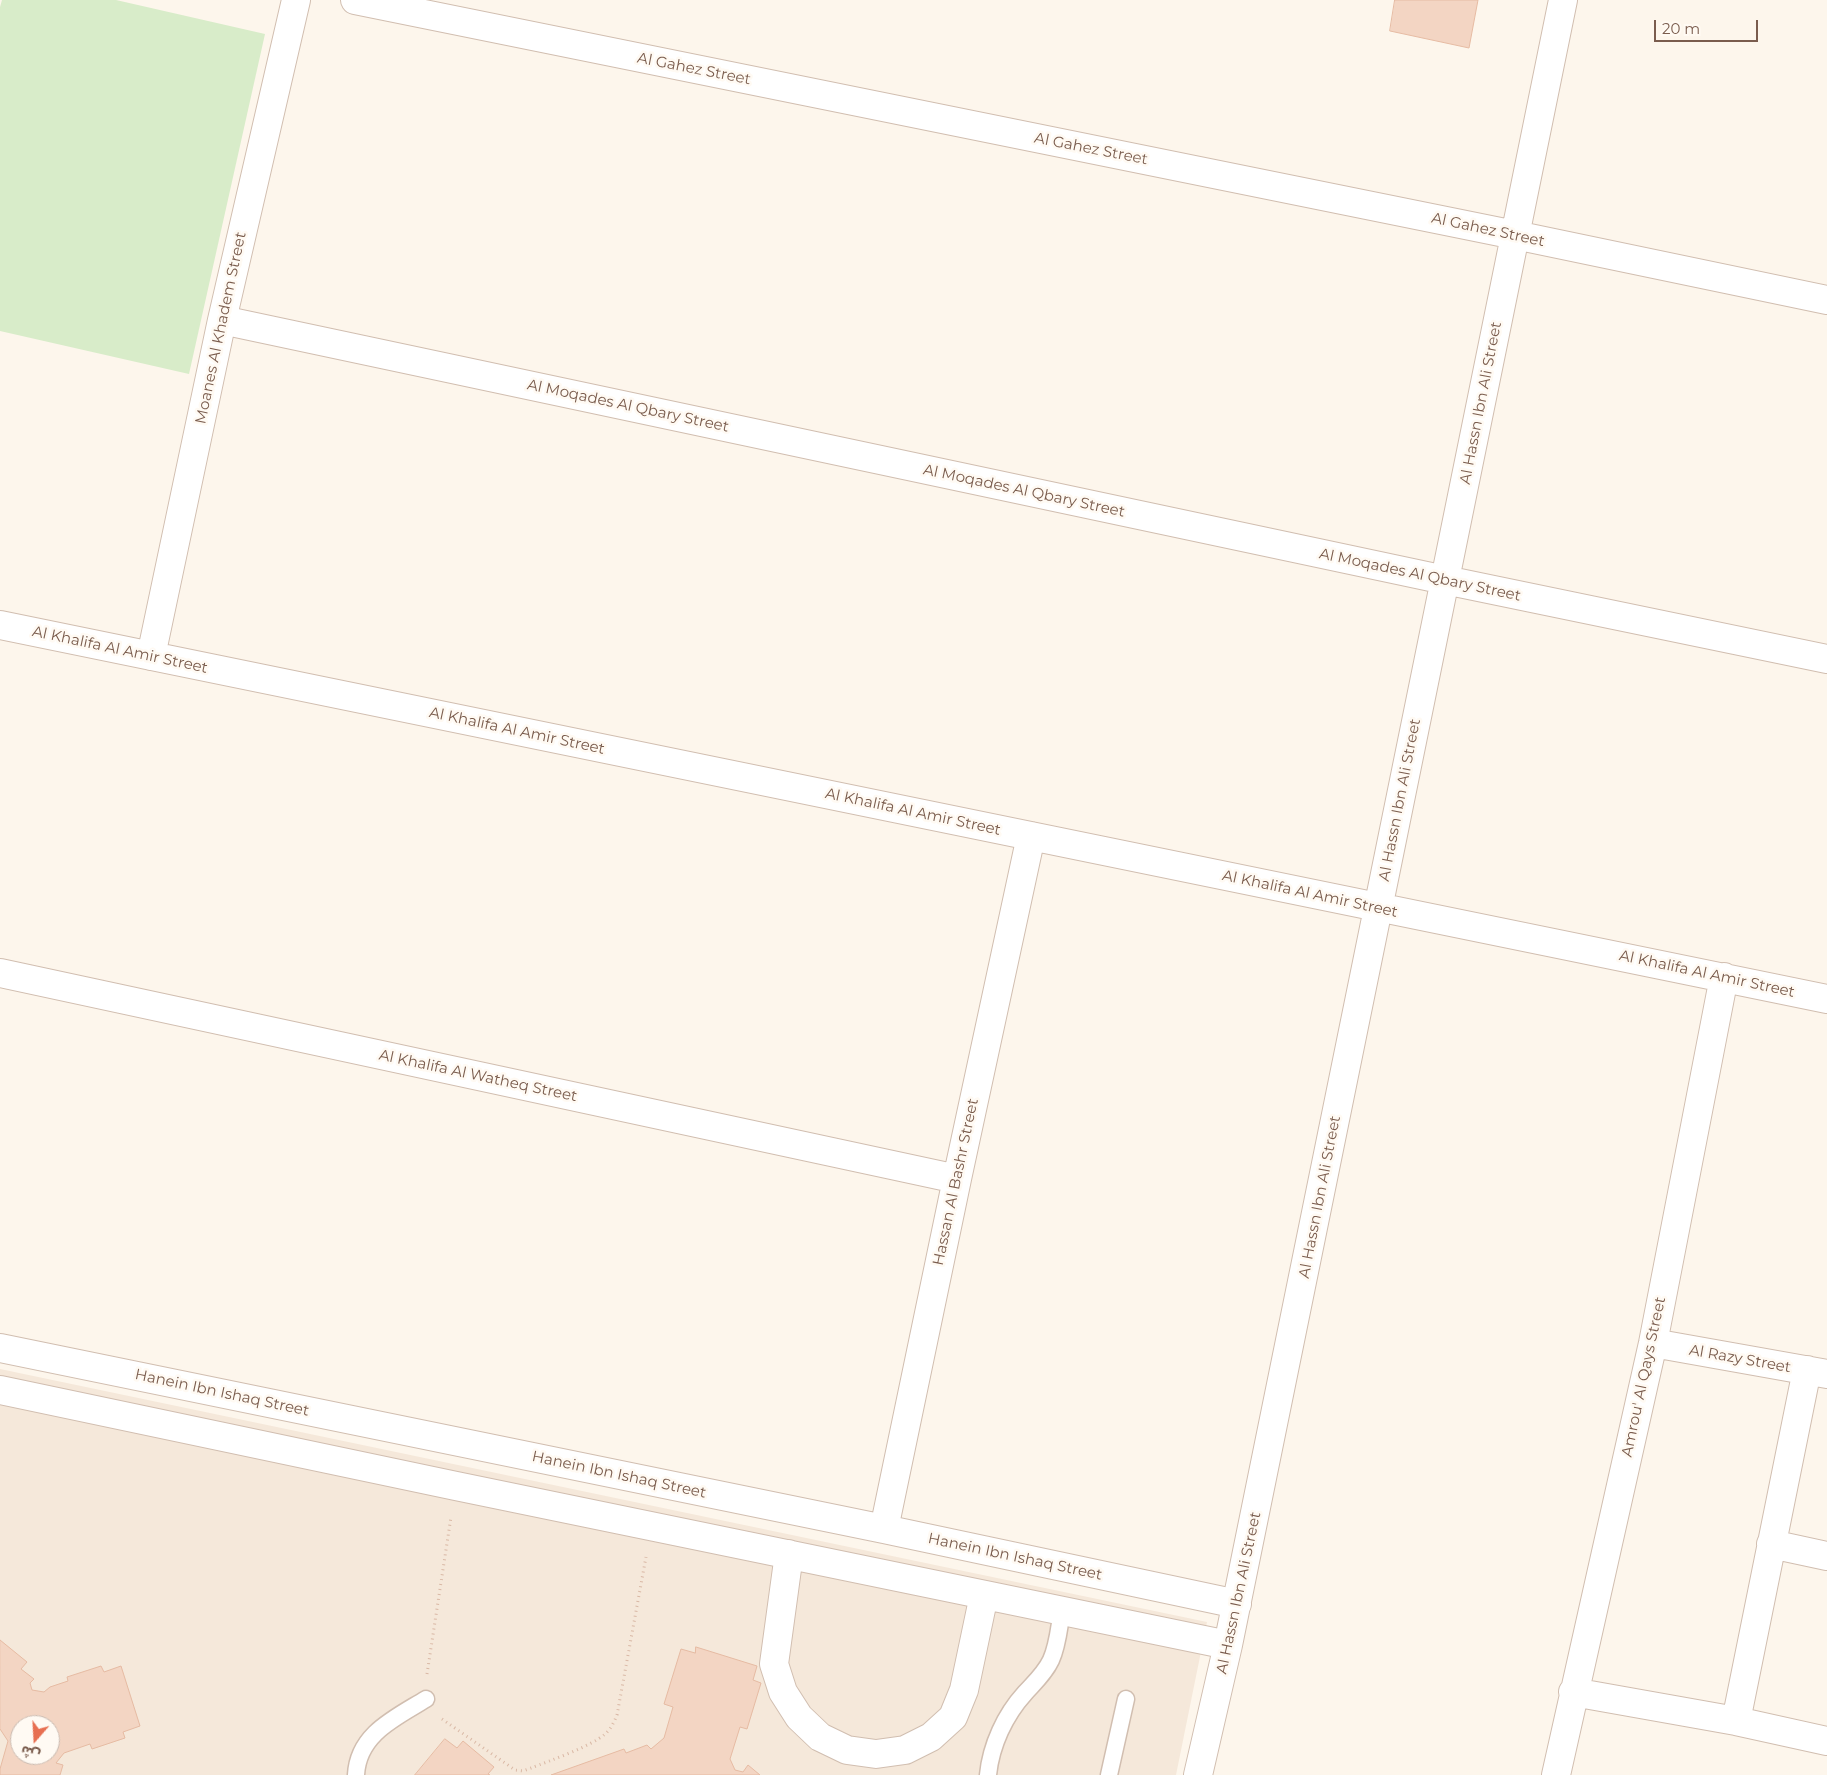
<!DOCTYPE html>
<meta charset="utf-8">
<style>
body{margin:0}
#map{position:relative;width:1827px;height:1775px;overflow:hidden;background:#fdf6ec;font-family:Montserrat,"Noto Sans Arabic",sans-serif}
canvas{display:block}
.north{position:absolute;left:10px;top:1715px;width:50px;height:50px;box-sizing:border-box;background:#fffaf3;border:1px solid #cabbb1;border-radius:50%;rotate:199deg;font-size:14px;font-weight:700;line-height:20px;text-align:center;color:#7a5c4d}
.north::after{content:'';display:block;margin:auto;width:18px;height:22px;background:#e76f51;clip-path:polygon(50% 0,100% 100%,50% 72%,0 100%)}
.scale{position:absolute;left:1654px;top:20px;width:104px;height:22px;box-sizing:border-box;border:2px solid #7a5c4d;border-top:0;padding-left:6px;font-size:15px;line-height:18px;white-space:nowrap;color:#7a5c4d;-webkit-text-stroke:4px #fffaf3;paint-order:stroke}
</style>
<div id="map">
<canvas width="1827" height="1775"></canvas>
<div class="north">ش</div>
<div class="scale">20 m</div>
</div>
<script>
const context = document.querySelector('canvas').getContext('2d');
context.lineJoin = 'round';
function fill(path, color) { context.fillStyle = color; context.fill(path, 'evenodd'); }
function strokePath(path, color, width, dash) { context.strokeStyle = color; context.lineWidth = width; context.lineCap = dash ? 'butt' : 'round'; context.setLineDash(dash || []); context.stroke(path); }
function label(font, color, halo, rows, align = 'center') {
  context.font = font + ' Montserrat,sans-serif'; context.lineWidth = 5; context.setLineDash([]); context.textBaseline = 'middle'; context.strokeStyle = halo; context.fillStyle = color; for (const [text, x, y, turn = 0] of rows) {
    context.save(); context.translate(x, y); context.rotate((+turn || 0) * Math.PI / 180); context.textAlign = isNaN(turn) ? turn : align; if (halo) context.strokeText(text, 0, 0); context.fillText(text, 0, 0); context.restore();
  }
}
const residential = new Path2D(`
 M0,1369L1207,1622L1176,1775H0ZM20,1725H50V1755H20Z`);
const green = new Path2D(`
 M2,0H116L265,34L189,374L0,331V7Z`);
const building = new Path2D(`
 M1395,0H1478L1469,48L1390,31Z
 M0,1640L27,1662L21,1669L34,1679L30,1683L32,1690L44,1692L50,1687L68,1681L67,1677L101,1666L104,1672L121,1666L140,1726L123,1732L125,1738L92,1749L90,1744L64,1753L56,1763L63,1765L60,1775H0V1769L8,1741L0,1729ZM20,1725H50V1755H20Z
 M696,1647L757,1666L753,1680L761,1683L747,1729L740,1727L730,1759L735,1770L743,1772L748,1765L760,1775H551L624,1749L626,1753L647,1745L651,1749L664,1738L673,1707L664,1704L681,1649L695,1653Z
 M445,1739L457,1748L463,1741L494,1767L488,1774L490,1775H415Z`);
const path = new Path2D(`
 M427,1674L451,1517
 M442,1719L515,1770L523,1771L531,1768C549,1761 592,1746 605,1734C611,1729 614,1722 617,1715L646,1557`);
const lane = new Path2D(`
 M356,1775C358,1734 395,1718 426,1699
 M988,1775C991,1745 1005,1715 1025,1693C1035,1682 1045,1673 1051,1660C1058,1645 1059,1627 1062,1611
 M1109,1775L1126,1699`);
const street = new Path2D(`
 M355,0L1515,235L1827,300
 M222,320L1445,580L1827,659
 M0,625L1827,999
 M151,656L222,320L296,0
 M0,973L957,1179
 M1653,1343L1827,1374
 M0,1348L884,1529L1237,1604
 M0,1390L456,1486L1228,1645
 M884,1529L957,1179L1031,836
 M1771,1544L1827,1556
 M789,1554L774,1664L783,1692L799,1717L820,1737L847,1750L876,1754L905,1750L931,1737L953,1717L964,1690L984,1595
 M1573,1692L1736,1721L1827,1741
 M1736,1721L1807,1370
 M1198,1775L1228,1645L1563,0
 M1556,1775L1653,1343L1724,977`);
const streetNames = [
 ["Al Gahez Street",694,69,11],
 ["Al Gahez Street",1091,149,11],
 ["Al Gahez Street",1488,230,12],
 ["Moanes Al Khadem Street",221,328,-78],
 ["Al Hassn Ibn Ali Street",1481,403,-79],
 ["Al Moqades Al Qbary Street",628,406,12],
 ["Al Moqades Al Qbary Street",1024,491,12],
 ["Al Moqades Al Qbary Street",1420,575,12],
 ["Al Khalifa Al Amir Street",120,650,12],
 ["Al Khalifa Al Amir Street",517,731,12],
 ["Al Hassn Ibn Ali Street",1400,800,-79],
 ["Al Khalifa Al Amir Street",913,812,12],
 ["Al Khalifa Al Amir Street",1310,894,12],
 ["Al Khalifa Al Amir Street",1707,974,12],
 ["Al Khalifa Al Watheq Street",478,1076,12],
 ["Hassan Al Bashr Street",956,1182,-78],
 ["Al Hassn Ibn Ali Street",1320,1197,-79],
 ["Al Razy Street",1740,1359,10],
 ["Amrou' Al Qays Street",1644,1377,-78],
 ["Hanein Ibn Ishaq Street",222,1393,12],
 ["Hanein Ibn Ishaq Street",619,1475,12],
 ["Hanein Ibn Ishaq Street",1015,1557,12],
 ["Al Hassn Ibn Ali Street",1239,1593,-78]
];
fill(residential, '#f5e8da');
fill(green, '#d8ecc9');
fill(building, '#f3d5c3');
strokePath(building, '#e6bba3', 1);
strokePath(lane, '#d1beb0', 19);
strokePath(street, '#d1beb0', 30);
strokePath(path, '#d9b8a5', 3, [1, 4]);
strokePath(lane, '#fff', 16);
strokePath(street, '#fff', 28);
label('15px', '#7a5c4d', '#fffaf3', streetNames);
</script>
